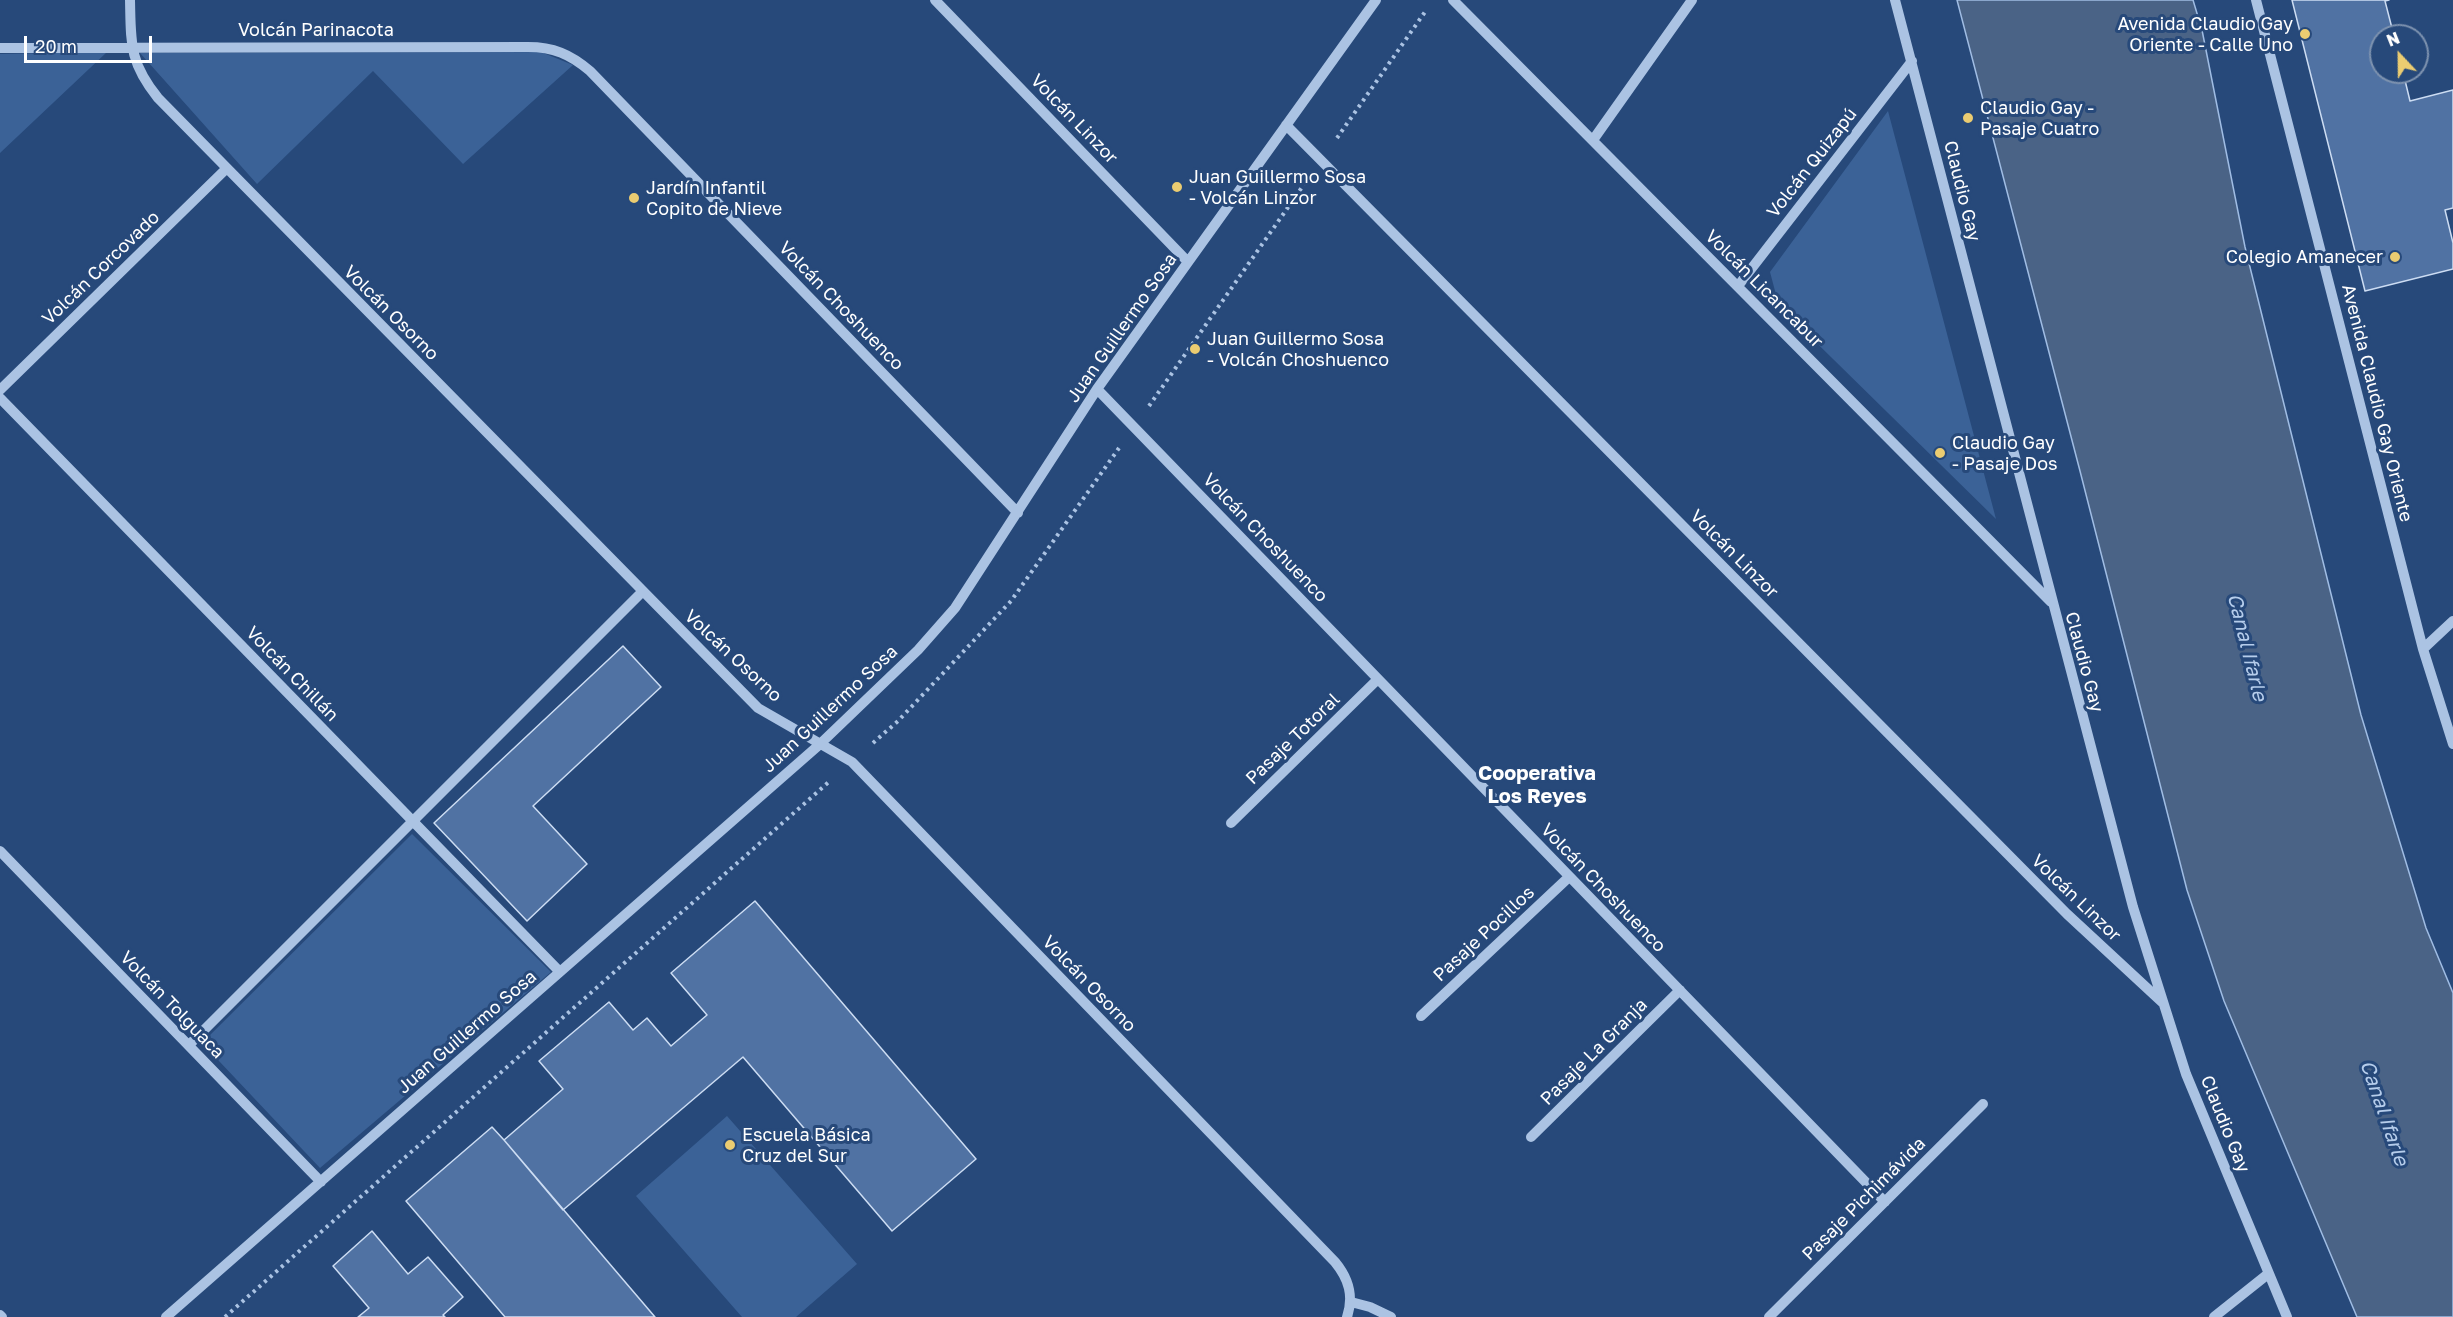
<!DOCTYPE html>
<meta charset="utf-8">
<style>
body{margin:0}
#map{position:relative;width:2453px;height:1317px;overflow:hidden;background:#27497a;font-family:"Golos Text",sans-serif}
canvas{display:block}
.north{position:absolute;left:2369px;top:24px;width:60px;height:60px;box-sizing:border-box;background:#27497a;border:2px solid #7d92af;border-radius:50%;rotate:338deg;font-size:16px;font-weight:700;line-height:24px;text-align:center;color:#fff}
.north::after{content:'';display:block;margin:auto;width:21px;height:27px;background:#ebcc71;clip-path:polygon(50% 0,100% 100%,50% 72%,0 100%)}
.scale{position:absolute;left:24px;top:36px;width:128px;height:27px;box-sizing:border-box;border:3px solid #fff;border-top:0;padding-left:8px;font-size:18px;line-height:21px;white-space:nowrap;color:#fff;-webkit-text-stroke:4px #27497a;paint-order:stroke}
</style>
<div id="map">
<canvas width="2453" height="1317"></canvas>
<div class="north">N</div>
<div class="scale">20 m</div>
</div>
<script>
const context = document.querySelector('canvas').getContext('2d');
context.lineJoin = 'round';
function fill(path, color) { context.fillStyle = color; context.fill(path, 'evenodd'); }
function strokePath(path, color, width, dash) { context.strokeStyle = color; context.lineWidth = width; context.lineCap = dash ? 'butt' : 'round'; context.setLineDash(dash || []); context.stroke(path); }
function label(font, color, halo, rows, align = 'center') {
  context.font = font + ' "Golos Text",sans-serif'; context.lineWidth = 6; context.setLineDash([]); context.textBaseline = 'middle'; context.strokeStyle = halo; context.fillStyle = color; for (const [text, x, y, turn = 0] of rows) {
    context.save(); context.translate(x, y); context.rotate((+turn || 0) * Math.PI / 180); context.textAlign = isNaN(turn) ? turn : align; if (halo) context.strokeText(text, 0, 0); context.fillText(text, 0, 0); context.restore();
  }
}
const green = new Path2D(`
 M107,52L0,153V54Z
 M541,52L573,65L463,164L373,71L257,184L140,53Z
 M1888,111L1996,519L1779,306L1770,272Z
 M412,834L551,972L320,1168L202,1043Z
 M727,1116L857,1264L796,1317H742L636,1196Z`);
const water = new Path2D(`
 M1957,0H2193L2202,30L2245,247L2361,715L2426,928L2453,993V1317H2357L2224,1001L2187,890L2080,471Z`);
const building = new Path2D(`
 M2292,0H2389L2385,1L2394,36H2381V72H2403L2410,101L2453,90V208L2445,210L2453,243V269L2365,291Z
 M623,646L661,687L533,806L587,864L527,921L434,823Z
 M755,901L976,1159L892,1231L743,1057L563,1210L504,1140L563,1089L539,1061L609,1002L633,1030L647,1018L671,1046L707,1015L671,973Z
 M492,1127L504,1140L655,1317H505L406,1201Z
 M372,1231L408,1274L428,1257L463,1297L443,1315L445,1317H358L369,1308L333,1266Z`);
const path = new Path2D(`
 M1337,138L1427,9
 M1149,406L1305,183
 M873,743L898,721L1011,601L1119,448
 M225,1317L831,780`);
const minor = new Path2D(`
 M130,0C131,43 129,62 158,98L758,708L852,762L1335,1262C1349,1279 1354,1296 1347,1317
 M935,0L1188,262
 M1453,0L2051,602
 M1895,0L2133,907L2186,1074L2287,1317
 M2256,0L2423,649L2453,744
 M0,48L528,47C553,47 570,54 590,71L1018,513
 M1286,125L2067,914L2162,1002
 M1593,140L1692,0
 M1738,286L1912,61
 M1097,389L1885,1202
 M0,390L226,169
 M0,398L560,972
 M2423,649L2453,621
 M1231,823L1378,679
 M0,851L321,1182
 M1421,1016L1569,877
 M189,1045L643,591
 M1531,1137L1680,990
 M1351,1302L1370,1307L1391,1317
 M0,1315L2,1317
 M166,1317L819,745L918,650L955,608L1097,389L1376,0
 M1769,1317L1983,1104
 M2214,1317L2268,1274`);
const markers = [
 [2305,34,6,"#ebcc71"],
 [1968,118,6,"#ebcc71"],
 [1177,187,6,"#ebcc71"],
 [634,198,6,"#ebcc71"],
 [2395,257,6,"#ebcc71"],
 [1195,349,6,"#ebcc71"],
 [1940,453,6,"#ebcc71"],
 [730,1145,6,"#ebcc71"]
];
const poiNames = [
 ["Avenida Claudio Gay",2293,24,"right"],
 ["Oriente - Calle Uno",2293,45,"right"],
 ["Claudio Gay -",1980,108],
 ["Pasaje Cuatro",1980,129],
 ["Juan Guillermo Sosa",1189,177],
 ["- Volcán Linzor",1189,198],
 ["Jardín Infantil",646,188],
 ["Copito de Nieve",646,209],
 ["Colegio Amanecer",2383,257,"right"],
 ["Juan Guillermo Sosa",1207,339],
 ["- Volcán Choshuenco",1207,360],
 ["Claudio Gay",1952,443],
 ["- Pasaje Dos",1952,464],
 ["Escuela Básica",742,1135],
 ["Cruz del Sur",742,1156]
];
const streetNames = [
 ["Volcán Parinacota",316,30],
 ["Volcán Linzor",1074,119,46],
 ["Volcán Quizapú",1812,163,-52],
 ["Claudio Gay",1962,191,76],
 ["Volcán Corcovado",101,268,-44],
 ["Volcán Licancabur",1764,289,45],
 ["Volcán Choshuenco",841,306,46],
 ["Volcán Osorno",391,313,45],
 ["Juan Guillermo Sosa",1122,328,-55],
 ["Avenida Claudio Gay Oriente",2377,403,76],
 ["Volcán Choshuenco",1265,538,46],
 ["Volcán Linzor",1734,554,45],
 ["Volcán Osorno",733,656,43],
 ["Claudio Gay",2084,662,75],
 ["Volcán Chillán",292,674,46],
 ["Juan Guillermo Sosa",830,709,-43],
 ["Pasaje Totoral",1293,739,-44],
 ["Volcán Choshuenco",1603,888,46],
 ["Volcán Linzor",2076,898,44],
 ["Pasaje Pocillos",1484,934,-43],
 ["Volcán Osorno",1089,984,46],
 ["Volcán Tolguaca",172,1005,46],
 ["Juan Guillermo Sosa",467,1032,-41],
 ["Pasaje La Granja",1594,1052,-45],
 ["Claudio Gay",2225,1124,68],
 ["Pasaje Pichimávida",1864,1199,-45]
];
const waterNames = [
 ["Canal Ifarle",2247,647,76],
 ["Canal Ifarle",2384,1113,71]
];
const neighbourhoodNames = [
 ["Cooperativa",1537,774],
 ["Los Reyes",1537,797]
];
fill(green, '#3b6297');
fill(water, '#4a6386');
strokePath(water, '#a0bde4', 1.5);
fill(building, '#5072a3');
strokePath(building, '#cdddf3', 1.5);
strokePath(path, '#abc3e3', 4, [3, 4.5]);
strokePath(minor, '#abc3e3', 10);
for (const [x, y, r, color] of markers) { const dot = new Path2D(); dot.arc(x, y, r, 0, 2 * Math.PI); context.fillStyle = color; context.fill(dot); strokePath(dot, '#27497a', 2); }
label('18px', '#fff', '#27497a', poiNames, 'left');
label('18px', '#fff', '#27497a', streetNames);
label('italic 20px', '#b6cdeb', '#27497a', waterNames);
label('bold 20px', '#fff', '#27497a', neighbourhoodNames);
</script>
